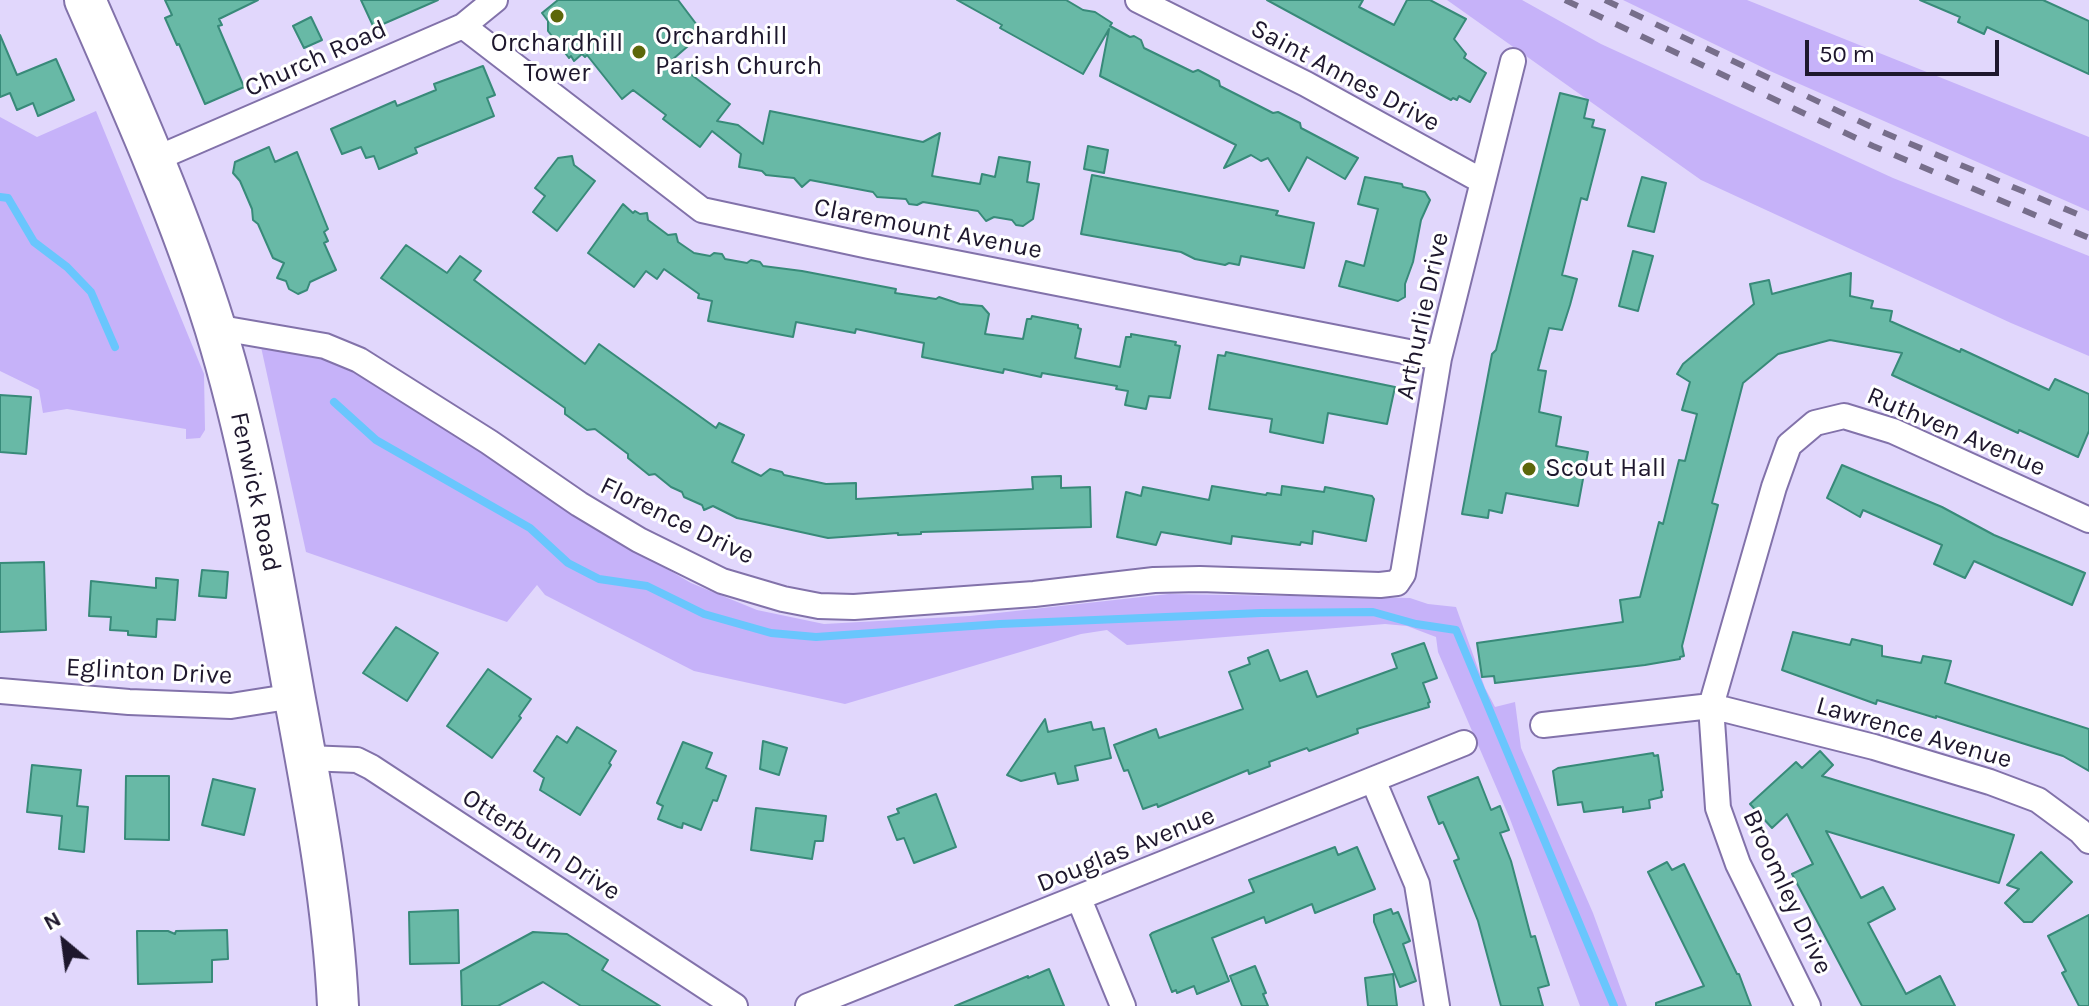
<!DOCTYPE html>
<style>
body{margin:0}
#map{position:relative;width:2089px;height:1006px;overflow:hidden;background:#e1d7fc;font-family:Karla,sans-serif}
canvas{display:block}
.north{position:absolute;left:24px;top:902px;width:80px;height:80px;-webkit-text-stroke:6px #fff;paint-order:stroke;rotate:331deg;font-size:22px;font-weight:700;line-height:32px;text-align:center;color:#1e172d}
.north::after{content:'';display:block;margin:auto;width:28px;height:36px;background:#1e172d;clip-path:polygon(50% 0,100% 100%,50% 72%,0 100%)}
.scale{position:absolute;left:1805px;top:40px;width:194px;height:36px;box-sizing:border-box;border:4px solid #1e172d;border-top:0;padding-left:10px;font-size:24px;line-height:28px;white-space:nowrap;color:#1e172d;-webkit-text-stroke:6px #fff;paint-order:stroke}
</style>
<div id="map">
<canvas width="2089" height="1006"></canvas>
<div class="north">N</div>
<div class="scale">50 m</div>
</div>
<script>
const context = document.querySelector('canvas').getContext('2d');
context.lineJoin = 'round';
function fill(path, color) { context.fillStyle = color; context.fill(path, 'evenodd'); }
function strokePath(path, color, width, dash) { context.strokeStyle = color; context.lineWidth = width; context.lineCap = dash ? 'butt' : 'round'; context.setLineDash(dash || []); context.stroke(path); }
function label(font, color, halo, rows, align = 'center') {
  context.font = font + ' Karla,sans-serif'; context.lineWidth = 6; context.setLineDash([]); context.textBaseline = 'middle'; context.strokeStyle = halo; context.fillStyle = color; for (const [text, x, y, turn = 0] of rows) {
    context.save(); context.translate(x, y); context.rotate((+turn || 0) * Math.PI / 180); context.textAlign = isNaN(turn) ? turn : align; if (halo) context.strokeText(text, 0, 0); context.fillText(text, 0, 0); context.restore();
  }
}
const green = new Path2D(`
 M1447,0H1522L1601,44L1893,178L2089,256V356L2011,323L1701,180Z
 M1623,0H1747L2089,137V211L1770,71Z
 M96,111L204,374L205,430L200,438L186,439V429L67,409L43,413L39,390L0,371V117L37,137Z
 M261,347L323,355L369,374L577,516L691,583L757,610L824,624L970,616L1169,594L1410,598L1428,604L1456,607L1485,688L1495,707L1515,702L1521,748L1593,913L1627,1006H1580L1510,819L1438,652L1436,637L1407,626L1385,624L1127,645L1107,630L1081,634L845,704L694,671L545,595L537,585L507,622L306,552Z`);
const stream = new Path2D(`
 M0,197L8,198L34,242L67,267L91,292L115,347
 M334,402L376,440L530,528L568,563L599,579L647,586L704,614L771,633L816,637L1000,624L1261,613L1373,612L1416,624L1456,630L1614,1006`);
const building = new Path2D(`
 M165,0H258L219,19L222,25L218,26L244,87L205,104L179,44L177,45L165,18L172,15Z
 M361,0H438L374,28Z
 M558,0H678L703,33L672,60L730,104L717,121L738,125L763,144L770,111L923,142L940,133L932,176L980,184L982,174L995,177L999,157L1030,162L1027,182L1039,184L1033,219L1023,226L1016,225L1012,220L994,217L986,221L978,211L923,202L917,205L909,204L906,199L877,197L873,192L810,180L802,187L794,178L766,175L762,171L739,167L741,154L712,131L700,147L663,119L666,115L633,90L622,99L587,55L585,57L582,54L574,61L571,56L569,58L548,31V21L542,13Z
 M957,0H1066L1083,10L1095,12L1112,23L1110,26L1130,37L1134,36L1141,40L1144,48L1193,72L1198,70L1219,81L1220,86L1273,113L1278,112L1300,123L1301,128L1358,158L1345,179L1307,157L1289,191L1268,158L1261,161L1251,155L1224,168L1236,145L1100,76L1109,29L1083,74L1000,28L1002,25Z
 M1267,0H1363L1359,7L1394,25L1407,0H1430L1466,19L1454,39L1466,54L1464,58L1486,73L1470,102L1459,96L1457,100L1453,98L1451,100Z
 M1920,0H2043L2089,21V74L1987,27L1984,34L1958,22L1960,17Z
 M311,17L322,40L304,48L293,26Z
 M0,35L17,75L56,59L74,100L38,116L33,103L17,110L10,93L0,97Z
 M483,66L495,95L487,98L494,116L415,148L417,153L379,169L374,156L366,158L361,147L342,154L331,129L395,101L397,106L436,90L434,84Z
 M1560,93L1588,100L1584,118L1594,120L1592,127L1605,130L1587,200L1581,198L1562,275L1577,279L1570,305L1562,330L1549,328L1538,370L1546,371L1539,412L1561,417L1556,446L1588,452L1578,506L1506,493L1502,513L1489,510L1488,518L1462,514L1492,354L1496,350Z
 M1088,146L1108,150L1104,173L1084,169Z
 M269,147L275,162L297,152L328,229L324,232L328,241L324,243L336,270L310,282L307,290L298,294L289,289L286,281L277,278L284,263L273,258L258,224L253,220L252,209L240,181L233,173L235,162Z
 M572,156L574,165L595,181L557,231L533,212L545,196L535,188L558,158Z
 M1092,175L1278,211L1276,215L1314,223L1304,268L1241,256L1239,265L1229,263L1225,265L1195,259L1181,252L1081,234Z
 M1365,177L1402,184L1403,187L1425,192L1430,200L1421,220L1413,262L1405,284V297L1398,301L1339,286L1346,261L1364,266L1378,209L1358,204Z
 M1642,177L1666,183L1654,232L1628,226Z
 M623,204L633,213L635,211L640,214L647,213L648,220L668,235L676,234L678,242L694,253L710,256L714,253L722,254L725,259L747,263L751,260L760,262L763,266L802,271L896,289L895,293L936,299L939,297L960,304L982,306L989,314L985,334L1023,339L1027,319H1031L1032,316L1078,325V328L1081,329L1075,358L1120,367L1126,337H1131V334L1176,342L1175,345L1180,346L1170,398L1149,396L1146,409L1125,405L1128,391L1116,389L1117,386L1042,373L1041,377L1004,369L1003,373L922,357L924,343L856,329L855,333L796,322L793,337L708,321L712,301L698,298L699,294L664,269L657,279L646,271L634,287L588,253Z
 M406,245L447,273L460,256L481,271L474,280L585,364L599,344L716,428L719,423L744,435L732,462L761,476L770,469L782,472L784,475L826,484L856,483V499L1033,489L1032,477L1061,476V488L1090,487L1091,527L921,532V534L898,535V533L828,538L737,518L713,506L704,510L702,505L684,497L682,492L671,487L655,474L649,475L628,458V454L595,429L587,430L565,414V408L381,278Z
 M1633,251L1653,256L1638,311L1619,306Z
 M1851,273L1850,296L1873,301L1871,308L1892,311L1890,321L1960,352L1961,349L2049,390L2055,379L2089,394V431L2078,457L2019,430L2018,433L1892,375L1902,353L1830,340L1778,354L1743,383L1712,503L1718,505L1682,646L1684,656L1680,657V659L1645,665L1495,683L1494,676L1482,677L1477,643L1623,622L1620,600L1640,597L1659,522L1663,524L1679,460L1685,461L1697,414L1682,410L1690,382L1677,374L1683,364L1754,304L1750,284L1769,280L1772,294Z
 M1226,352L1395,387L1387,424L1328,413L1323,443L1270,432L1272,419L1209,409L1218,355L1225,356Z
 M0,395L31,397L26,454L0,452Z
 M1842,465L1942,507L1994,535L2085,573L2072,605L1974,561L1965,578L1934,564L1942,545L1863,510L1860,517L1827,498Z
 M1212,486L1266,495L1267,493L1281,495L1282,486L1324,492L1325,487L1372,496L1374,499L1366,541L1313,531L1312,544L1301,542L1300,545L1232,536L1231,544L1161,532L1156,545L1117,537L1126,492L1141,496L1143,487L1209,500Z
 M44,562L46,630L0,632V563Z
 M202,570L228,572L226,598L199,596Z
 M156,578L178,580L175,620L157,619L156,637L128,635V631L110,630L111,617L89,616L91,581L156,588Z
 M396,627L438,653L407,701L363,673Z
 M1793,632L1850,645L1852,639L1882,646V656L1921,663L1923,656L1951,661L1945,683L2089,729V771L2063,756L1936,716V718L1877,700L1876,704L1782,670Z
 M1424,643L1437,678L1423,683L1430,702L1428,703L1429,707L1357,729L1358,733L1309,751L1307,748L1269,762L1270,766L1249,774L1248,770L1158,807L1157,804L1143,809L1128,770L1124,771L1114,745L1156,729L1159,738L1243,709L1229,672L1250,664L1248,658L1268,650L1280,681L1307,671L1317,697L1397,668L1392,654Z
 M488,669L531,699L519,716L521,718L492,758L447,726Z
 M1045,719L1048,732L1091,722L1093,730L1104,728L1111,758L1075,766L1078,780L1058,784L1055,773L1021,781L1007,775Z
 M577,727L616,751L609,763L611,765L580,815L540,790L544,778L534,771L557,736L567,743Z
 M763,741L787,748L779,775L760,769Z
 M683,742L712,753L706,768L726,776L717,801L713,800L701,830L683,823L682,828L678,827L658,819L663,806L657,803Z
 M1820,751L1833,765L1822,776L2014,835L1999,883L1826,831L1861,898L1883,887L1895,909L1868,923L1906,994L1940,976L1955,1006H1862L1792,874L1813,864L1787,814L1772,828L1750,804L1796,762L1802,768Z
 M1653,753L1654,756L1658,755L1663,790L1661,791L1662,797L1649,800L1650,808L1623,812V807L1584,812L1582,802L1558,805L1553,771L1558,768Z
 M32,765L81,770L77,806L88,807L84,852L59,849L62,816L27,812Z
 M126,776H169V840L125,839Z
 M1478,777L1491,810L1500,806L1509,830L1500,833L1511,861L1531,937L1535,936L1549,985L1538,988L1543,1006H1501L1478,921L1454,861L1459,859L1443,822L1439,824L1428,797Z
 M213,779L255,789L244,835L202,825Z
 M936,794L956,847L914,863L904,838L897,840L888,817L899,813L897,809Z
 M756,808L826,816L823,841H815L812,859L751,850Z
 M1335,847L1338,855L1357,847L1375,889L1315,913L1312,904L1266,923L1264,917L1212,938L1229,981L1197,994L1194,986L1177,993L1176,990L1172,992L1150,935L1152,933L1254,892L1249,880Z
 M2041,852L2072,882L2032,922H2024L2005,903L2019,889L2007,885Z
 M1667,862L1672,870L1684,864L1737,974H1739L1751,1006H1656V1003L1704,986L1648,872Z
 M1391,909L1393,914L1398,912L1410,941L1403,944L1416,981L1400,987L1374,922V915Z
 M458,910L459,963L410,964L409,912Z
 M2089,915V1006H2079L2062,973L2066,971L2048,936Z
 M227,930L228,959L212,960V982L138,984L137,931H168L175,934L176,931Z
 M533,932L567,934L608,960L602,970L660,1006H581L543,982L498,1006H462L461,971Z
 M1255,966L1266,993L1263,994L1268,1006H1242L1230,976Z
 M1049,969L1064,1006H955L1028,976V978Z
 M1393,974L1397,1006H1368L1365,978Z`);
const street = new Path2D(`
 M1138,0L1306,84L1482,181
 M463,26L702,210L869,246L1439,358
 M153,160L463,26L495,0
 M215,327L325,346L359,360L489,442L579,504L639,540L722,581L783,599L819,606L854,607L1034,594L1154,580L1200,579L1380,585L1397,583L1403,574L1439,358L1513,61
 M0,691L129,702L231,706L294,696
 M1543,725L1711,706L1874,747L1990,782L2038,800L2080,831L2089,841
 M307,758L357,760L371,767L735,1006
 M1373,780L1417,884L1437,1006
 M1079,899L1123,1006
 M808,1006L1464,743
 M1808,1006L1738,864L1718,808L1711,706L1774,487L1789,445L1815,423L1844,416L1893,431L2089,520`);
const primary = new Path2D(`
 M85,0C132,107 180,215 215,327C252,447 272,571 294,694C313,797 333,901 338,1006`);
const rail = new Path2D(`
 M1565,0L1873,146L2089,238
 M1605,0L1880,131L2089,219`);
const markers = [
 [557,16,8,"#5c670a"],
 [639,52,8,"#5c670a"],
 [1529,469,8,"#5c670a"]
];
const poiNames = [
 ["Orchardhill",655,37],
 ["Parish Church",655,67],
 ["Orchardhill",557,44,"center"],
 ["Tower",557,74,"center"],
 ["Scout Hall",1545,469]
];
const streetNames = [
 ["Church Road",316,59,-24],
 ["Saint Annes Drive",1345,76,28],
 ["Claremount Avenue",928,229,11],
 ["Arthurlie Drive",1423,316,-78],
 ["Ruthven Avenue",1956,432,23],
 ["Fenwick Road",255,492,78],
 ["Florence Drive",677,521,26],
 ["Eglinton Drive",149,672,3],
 ["Lawrence Avenue",1914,733,16],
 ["Otterburn Drive",541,845,33],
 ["Douglas Avenue",1126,850,-22],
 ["Broomley Drive",1787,892,65]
];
fill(green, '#c6b2f9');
strokePath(stream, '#69c6fd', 8);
fill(building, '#68b9a6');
strokePath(building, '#388a79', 2);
strokePath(street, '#8272aa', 28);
strokePath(primary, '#8272aa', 44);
strokePath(street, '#fff', 24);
strokePath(primary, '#fff', 40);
strokePath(rail, '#776e8b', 6, [14, 14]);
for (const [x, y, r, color] of markers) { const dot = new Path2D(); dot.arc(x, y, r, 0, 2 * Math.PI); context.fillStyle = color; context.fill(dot); strokePath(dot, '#fff', 3); }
label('26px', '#1e172d', '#fff', poiNames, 'left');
label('26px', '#1e172d', '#fff', streetNames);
</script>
